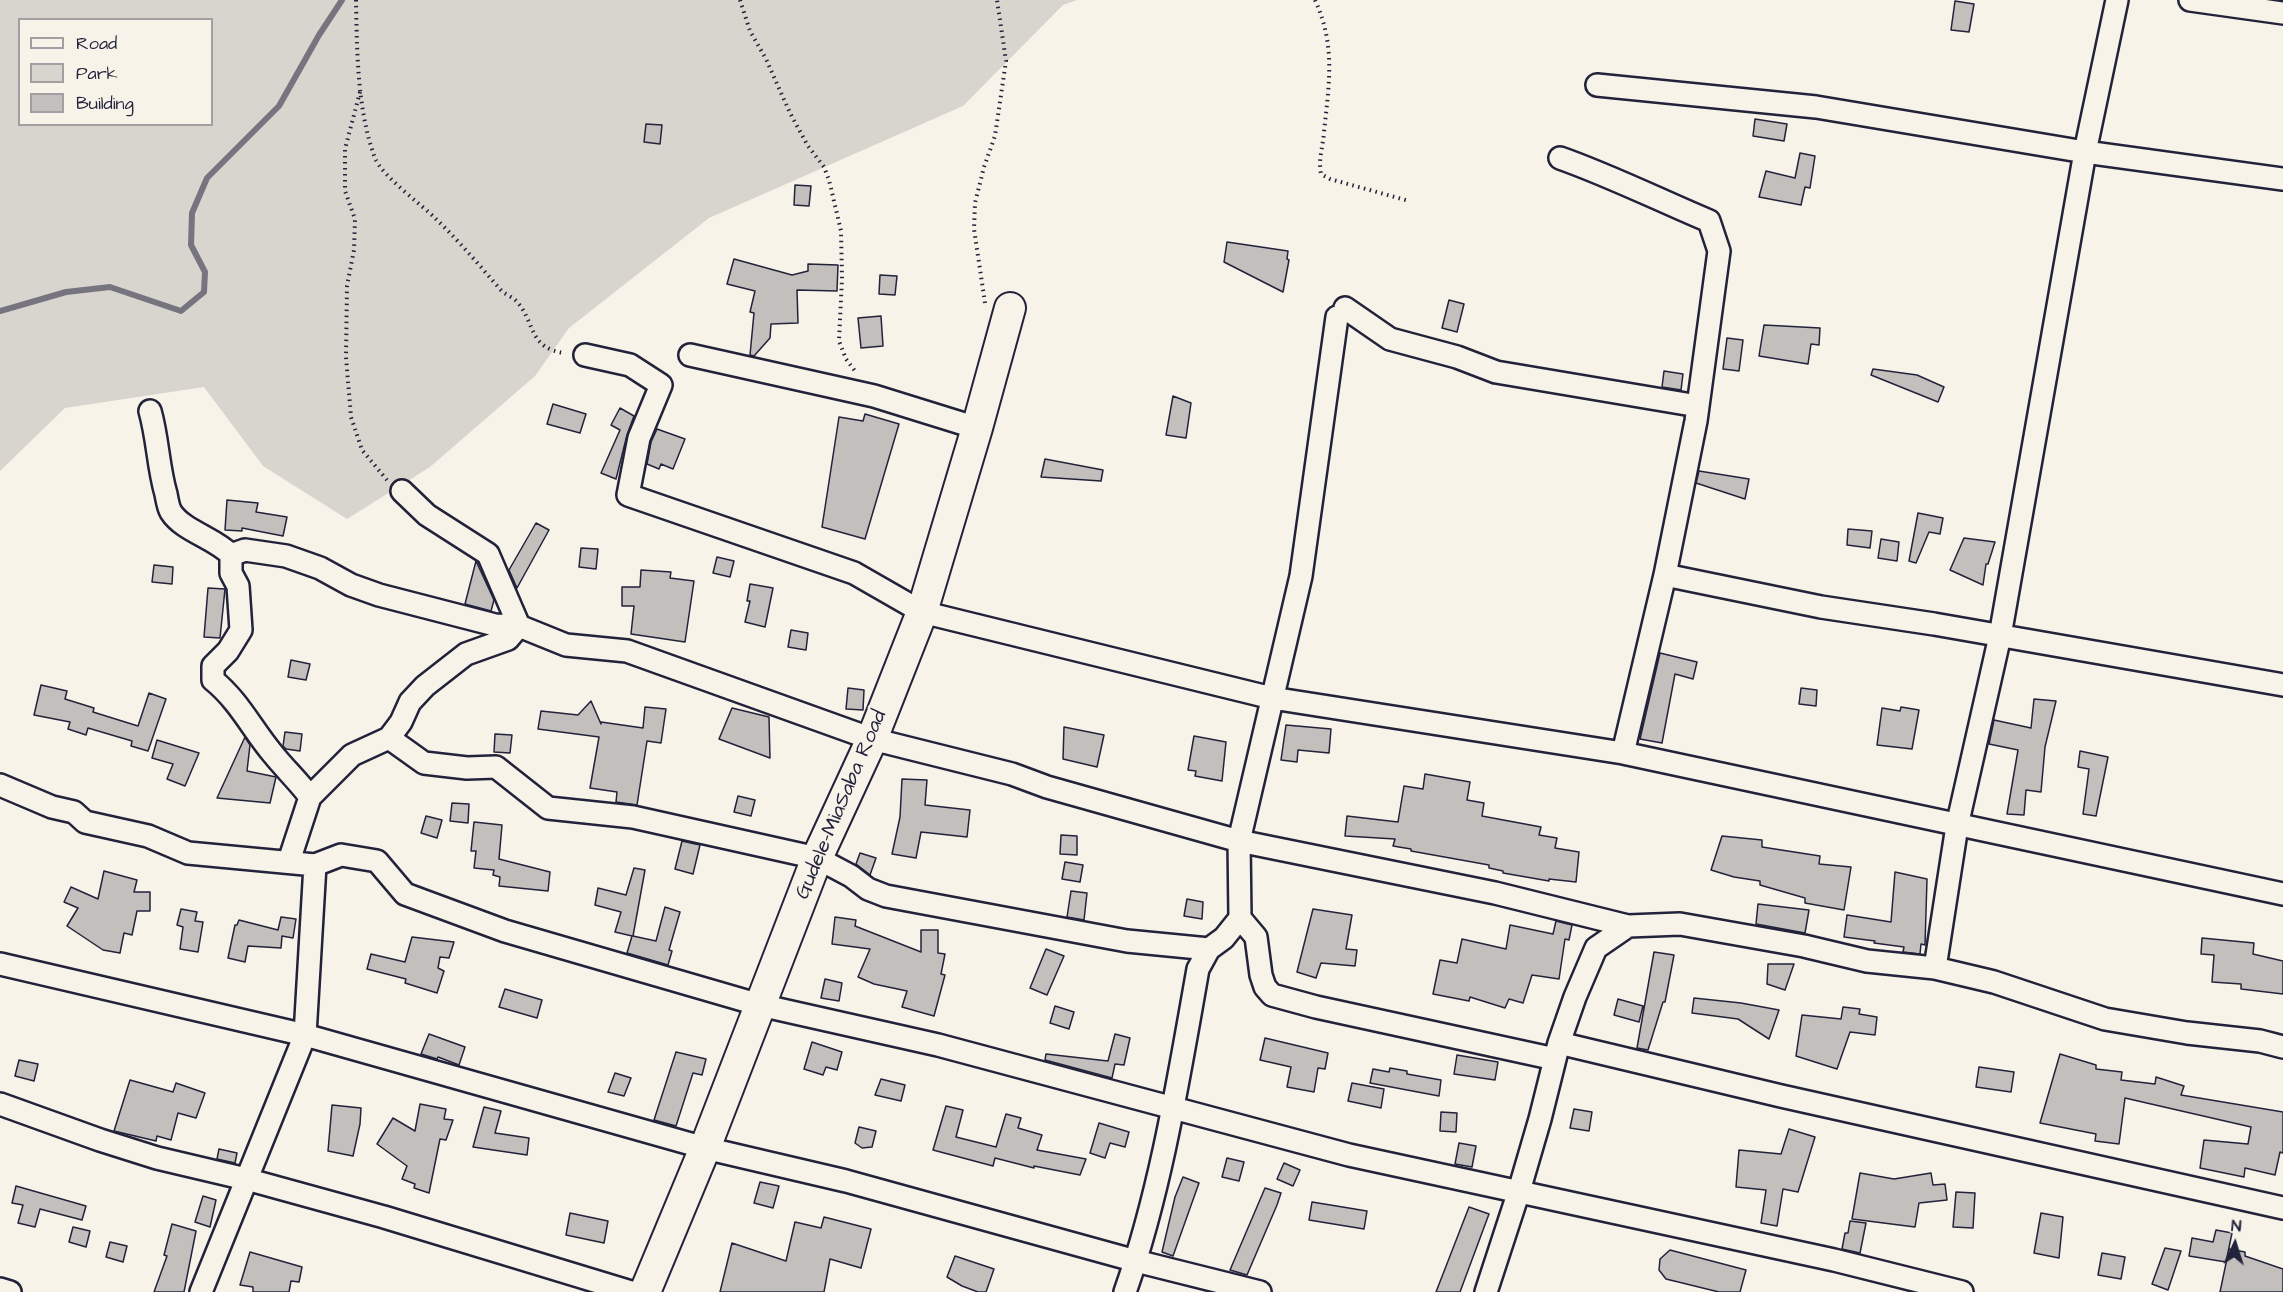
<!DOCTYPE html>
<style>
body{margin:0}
#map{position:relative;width:2283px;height:1292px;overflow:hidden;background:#f7f3e8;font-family:"Architects Daughter",sans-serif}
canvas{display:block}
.legend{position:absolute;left:18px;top:18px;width:195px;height:108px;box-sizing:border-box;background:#f7f3e8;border:2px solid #a29fa3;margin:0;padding:8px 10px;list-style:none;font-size:18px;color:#22223b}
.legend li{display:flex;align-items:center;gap:12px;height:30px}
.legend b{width:30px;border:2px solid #a29fa3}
.north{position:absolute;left:2205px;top:1214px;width:60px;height:60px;-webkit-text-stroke:4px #f7f3e8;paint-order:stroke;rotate:4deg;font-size:16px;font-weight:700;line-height:24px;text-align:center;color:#22223b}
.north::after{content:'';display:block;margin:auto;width:21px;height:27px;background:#22223b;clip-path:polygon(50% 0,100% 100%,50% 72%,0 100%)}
</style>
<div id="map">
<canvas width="2283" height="1292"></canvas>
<ul class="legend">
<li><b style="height:8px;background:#f7f3e8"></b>Road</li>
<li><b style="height:16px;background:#d8d5cf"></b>Park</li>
<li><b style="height:16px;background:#c2bfbd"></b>Building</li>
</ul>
<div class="north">N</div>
</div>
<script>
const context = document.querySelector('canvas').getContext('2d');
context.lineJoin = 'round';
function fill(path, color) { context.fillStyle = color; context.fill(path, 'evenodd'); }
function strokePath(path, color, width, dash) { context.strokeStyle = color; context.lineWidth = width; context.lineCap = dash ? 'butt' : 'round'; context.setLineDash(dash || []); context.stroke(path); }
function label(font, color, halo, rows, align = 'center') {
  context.font = font + ' "Architects Daughter",sans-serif'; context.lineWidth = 5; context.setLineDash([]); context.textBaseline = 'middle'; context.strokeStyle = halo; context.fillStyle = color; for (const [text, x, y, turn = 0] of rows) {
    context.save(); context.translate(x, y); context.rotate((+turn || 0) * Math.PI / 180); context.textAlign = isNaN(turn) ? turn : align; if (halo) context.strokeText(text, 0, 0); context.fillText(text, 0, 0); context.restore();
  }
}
const green = new Path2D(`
 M0,0H1077L1063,5L963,106L709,218L569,328L535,376L430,467L347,519L263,466L204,387L65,408L0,471ZM20,20H212V124H20Z`);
const stream = new Path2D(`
 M0,311L66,292L110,287L181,311L204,292L205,272L191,245L192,213L207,178L279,106L319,35L342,0`);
const building = new Path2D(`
 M1955,1L1974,4L1969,32L1951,30Z
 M1755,119L1787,124L1784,141L1753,136Z
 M646,124L662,125L660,144L644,142Z
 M1800,153L1815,156L1810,188L1805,187L1801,205L1759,197L1766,171L1795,178Z
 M795,185L811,186L809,206L794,205Z
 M1227,242L1288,251L1287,259L1289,260L1283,292L1224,262Z
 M734,259L792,275L808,271V264L838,265L837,291L797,290L798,323L771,324L770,338L754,356L750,355L754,313L750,312L755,291L727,284Z
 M880,275L897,276L895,295L879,294Z
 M1449,300L1464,304L1457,332L1442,328Z
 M881,316L883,346L861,348L858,318Z
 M1764,325L1820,328L1819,345L1811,344L1808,364L1759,356Z
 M1727,338L1743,340L1739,371L1723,369Z
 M1873,369L1917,375L1944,387L1938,402L1871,375Z
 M1664,371L1683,374L1681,390L1662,387Z
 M1173,396L1191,403L1186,438L1166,435Z
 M553,404L586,414L580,433L547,424Z
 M620,408L634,416L627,435L616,479L601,473L620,430L611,425Z
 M865,414L899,424L865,539L822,527L839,417L863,421Z
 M657,429L685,439L673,469L661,464L659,469L647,464L651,442Z
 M1045,459L1103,470L1101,481L1041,477Z
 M1699,471L1749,479L1745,499L1696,483Z
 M227,500L258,503L256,512L287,517L283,536L242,528V531L225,530Z
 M1918,513L1943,518L1940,534L1929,532L1916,563L1909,561Z
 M536,523L549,530L517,588L509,570Z
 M1848,529L1872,531L1870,548L1847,545Z
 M1964,538L1995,542L1988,564H1986L1983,585L1950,570Z
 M1881,539L1899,542L1897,561L1878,558Z
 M581,548L598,549L596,569L579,567Z
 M717,557L734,561L730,577L713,573Z
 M476,561L494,600L491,611L465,604Z
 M154,565L173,567L172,584L152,582Z
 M641,570L671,572L670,578L694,581L685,642L631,634L634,606H622V587H640Z
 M750,584L773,588L765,627L745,622L750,601H747Z
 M208,588L225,589L220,638L204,637Z
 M791,630L808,633L806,650L788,647Z
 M1660,653L1697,662L1693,679L1675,674L1662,743L1640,739Z
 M291,660L310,664L306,680L288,677Z
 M41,685L67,691L65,699L94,708L93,712L138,726L149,693L166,699L148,751L131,746L132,741L88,728L86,735L68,729L70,722L34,715Z
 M848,688L864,690L863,710L846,709Z
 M1801,688L1817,690L1816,706L1799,704Z
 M2034,699L2056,701L2045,747L2041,792L2026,790L2024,815L2007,814L2018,750L1989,744L1994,720L2031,728Z
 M591,701L601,724V722L643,728L645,707L666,709L661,743L647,741L637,805L616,802L617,792L590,788L599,737L538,729L541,711L578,715Z
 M1901,707L1919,710L1912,749L1877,745L1882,708L1900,711Z
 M732,708L769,717L770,758L719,739Z
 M1286,725L1331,729L1329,753L1298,750L1297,762L1281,760Z
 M1064,727L1104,735L1097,767L1063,759Z
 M285,732L302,734L300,751L286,749L283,746Z
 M495,734L512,735L510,753L494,752Z
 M1194,736L1226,742L1222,781L1195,776L1196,771L1188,770Z
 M245,737L250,745L247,771L276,777L270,803L217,798Z
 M157,740L199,753L185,786L167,779L173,764L152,758Z
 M2080,751L2108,757L2096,816L2083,814L2089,769L2078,767Z
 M1425,774L1470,782L1467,800L1484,803L1482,816L1541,827L1539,835L1557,838L1555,848L1579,852L1576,882L1549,879V881L1503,873V871L1489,868V865L1411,851V849L1393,846L1395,839L1345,836L1347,816L1398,822L1404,786L1423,789Z
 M902,779L927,780L925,805L970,810L967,837L921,832L916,858L892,854L900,817Z
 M738,796L755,800L751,816L734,812Z
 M452,803L469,804L468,823L450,821Z
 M426,816L442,820L437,838L421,833Z
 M474,822L502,825L499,859L550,872L548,891L499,886L500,877L493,875L494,870L474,868L476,851H471Z
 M1061,835L1077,836V855L1060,854Z
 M1722,836L1762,840V847L1820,856L1819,864L1851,867L1844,910L1805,903V898L1760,885V881L1734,877L1711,870Z
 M682,841L700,845L693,874L675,869Z
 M860,853L876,858L870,875L856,864Z
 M1065,862L1083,865L1080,882L1062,879Z
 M634,868L645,870L633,936L656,941L665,907L680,912L669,950L672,951L668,965L627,953L632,936L615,932L621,912L595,905L598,888L626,895Z
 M104,871L137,880L134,892H150V911H137L132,935L124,933L120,953L103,950L67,926L78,908L64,902L71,887L98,899Z
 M1895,872L1927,879L1925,945L1921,944L1920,954L1903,952L1904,947L1874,943L1875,941L1844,937L1847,915L1891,922Z
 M1071,891L1087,893L1084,920L1067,917Z
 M1187,899L1203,902L1202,919L1184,916Z
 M1758,904L1809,910L1805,933L1756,924Z
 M181,909L197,912L195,921L203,922L198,952L180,949L183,927L177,925Z
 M1313,909L1352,915L1346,949L1357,950L1355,966L1321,963L1316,978L1297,972Z
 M281,917L296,919L293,938L282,936L281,948L248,946L245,962L228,958L235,925H237L239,920L278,930Z
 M835,917L856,920L855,926L921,952V930H938V953L945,954L941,974L945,975L934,1016L902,1007L907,991L874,984L858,977L870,949L832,944Z
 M1556,921L1572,925L1569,940L1565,939L1559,979L1532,975L1523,1003L1509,999L1505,1008L1470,997L1469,1001L1433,994L1440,960L1457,963L1462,939L1506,949L1510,925L1553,934Z
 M412,937L454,942L449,958L440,957L438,968L444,971L437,993L405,983L406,979L367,969L371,954L405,962Z
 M2202,938L2254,943L2253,954L2283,961V994L2241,989V984L2212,982L2214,955L2201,954Z
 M1046,949L1064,956L1047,995L1030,988Z
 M1654,952L1674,955L1665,1002H1663L1648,1050L1637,1048Z
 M1768,964H1794L1785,990L1767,984Z
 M825,979L842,983L839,1001L821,998Z
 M505,989L542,1000L537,1018L499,1007Z
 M1694,998L1741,1003L1779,1010L1769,1039L1738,1019L1692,1013Z
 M1618,999L1643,1006L1639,1022L1614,1015Z
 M1055,1006L1074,1012L1069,1029L1050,1023Z
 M1843,1007L1860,1009L1859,1014L1877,1017L1875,1035L1850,1032L1837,1069L1796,1056L1802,1015L1841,1019Z
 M429,1034L465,1047L459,1065L438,1057L437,1059L421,1054Z
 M1115,1034L1130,1038L1124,1065L1115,1064L1112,1078L1045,1060L1046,1054L1108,1061Z
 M1265,1038L1328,1053L1325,1069L1318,1068L1314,1092L1287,1087L1291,1067L1260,1060Z
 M812,1042L842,1052L837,1070L826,1067L823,1075L804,1069Z
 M676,1052L706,1059L702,1075L693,1073L676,1126L654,1120Z
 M2060,1054L2096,1065V1069L2122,1072L2121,1080L2155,1084L2156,1077L2184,1086L2181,1095L2283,1112V1153L2280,1152L2275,1175L2245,1168L2244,1177L2200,1168L2204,1140L2248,1144L2251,1127L2125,1098L2119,1144L2095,1141L2096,1134L2040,1123Z
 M1457,1055L1498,1062L1495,1080L1454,1074Z
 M19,1060L38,1064L34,1081L15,1076Z
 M1979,1067L2014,1072L2011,1092L1976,1087Z
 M1390,1068L1407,1071V1074L1441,1080L1439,1096L1370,1083L1373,1069L1389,1072Z
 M615,1073L631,1078L624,1096L608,1092Z
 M881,1079L905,1085L901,1101L875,1095Z
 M130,1080L173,1092L176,1083L205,1093L196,1118L178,1113L171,1140L157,1136L156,1141L114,1131Z
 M1352,1083L1384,1089L1381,1108L1348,1101Z
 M420,1104L446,1109L444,1119L453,1120L446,1140L440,1139L429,1193L414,1188L415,1184L402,1179L407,1166L377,1144L393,1118L415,1131Z
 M332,1105L361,1108L360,1124L353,1156L328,1151Z
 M946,1106L963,1110L956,1137L996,1147L1006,1114L1021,1118L1018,1128L1042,1135L1037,1150L1086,1159L1080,1175L1034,1166V1168L995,1158L993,1166L933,1150Z
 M484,1107L501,1111L495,1133L529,1138L527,1155L473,1147Z
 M1574,1109L1592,1112L1589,1131L1570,1128Z
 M1441,1112L1457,1113L1456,1132L1440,1131Z
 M1099,1123L1129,1132L1125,1147L1110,1143L1105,1158L1090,1153Z
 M859,1127L876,1131L872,1147L862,1148L855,1143Z
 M1789,1129L1815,1137L1798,1192L1783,1189L1777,1226L1761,1223L1766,1190L1736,1187L1739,1150L1781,1154Z
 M1459,1143L1476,1146L1472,1167L1455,1164Z
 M219,1149L237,1153L235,1163L217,1159Z
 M1227,1158L1244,1162L1239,1181L1222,1177Z
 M1284,1163L1300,1170L1293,1186L1277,1179Z
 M1860,1173L1894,1179L1931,1173L1933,1185L1945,1184L1947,1200L1919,1203L1915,1227L1852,1219Z
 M1183,1177L1199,1183L1173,1256L1162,1252L1175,1197Z
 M760,1182L779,1186L773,1208L754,1203Z
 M16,1186L86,1206L82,1220L40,1209L35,1227L18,1223L23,1205L12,1203Z
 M1265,1188L1281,1193L1277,1205L1247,1275L1230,1270Z
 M1956,1192L1975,1193L1973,1228L1953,1227Z
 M203,1196L216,1200L210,1227L195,1222Z
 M1312,1202L1367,1211L1364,1229L1309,1220Z
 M1469,1207L1489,1214L1460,1292H1436Z
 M570,1213L608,1221L604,1243L566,1235Z
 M2041,1213L2063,1217L2059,1258L2034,1253Z
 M824,1217L871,1229L861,1268L830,1259L824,1292H720L732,1243L786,1261L795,1222L821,1228Z
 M1850,1221L1866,1223L1860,1253L1842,1249L1845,1233H1848Z
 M172,1224L196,1231L184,1292H154L167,1256L164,1255Z
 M73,1227L90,1231L86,1247L69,1242Z
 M2216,1230L2232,1233L2226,1262L2189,1256L2192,1238L2213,1242Z
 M110,1242L127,1246L123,1262L106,1257Z
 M2165,1248L2181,1251L2168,1290L2152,1284Z
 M2229,1249L2245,1252V1256L2283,1269V1292H2220Z
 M1670,1250L1746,1270L1740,1292H1719L1666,1279L1659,1270L1660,1259Z
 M250,1252L302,1267L299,1282L291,1281L289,1292H253V1287L240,1285Z
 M2102,1253L2125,1257L2121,1279L2098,1275Z
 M955,1256L994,1269L986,1292H978L962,1286L947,1277Z`);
const path = new Path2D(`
 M356,0C357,50 357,110 375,158C382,176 421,204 436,219C459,241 479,265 500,289C505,295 514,297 518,303C535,323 529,349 565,353
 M740,0L750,31L766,59L790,113L808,146L824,167L829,180L841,231L842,278L839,341L846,359L855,371
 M1315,0C1336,46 1329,84 1324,132C1323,147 1318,159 1321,174L1330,179L1409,201
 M360,92L345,149V191L355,219L354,250L347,286L346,357L351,417L362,450L387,480
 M985,303L974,229L975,203L984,167L995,136L1006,61L997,0`);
const street = new Path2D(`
 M2190,0L2283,13
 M1597,85L1816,107L2085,152L2283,179
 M1560,158C1611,176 1659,200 1709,221L1719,251L1696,421L1665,575L1623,753
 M1345,308L1390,339L1457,357L1496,372L1698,406
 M585,355L630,365L661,385L639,438L628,495L854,573L922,612L1272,698L1623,753L2283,894
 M690,355L874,396L977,428
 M150,411C158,439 158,467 166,494C167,499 168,507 171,512C183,531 215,538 231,555V573L238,586L241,630L228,651L213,666V680C239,701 252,729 273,754C285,769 299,782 310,797
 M402,491L427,515L488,554L519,626L566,645L627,651L872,739L1012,774L1047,787L1239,841L1495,893L1628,926
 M231,555L245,550L286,556L320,568L351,585L379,595L495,625L519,626L508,639L466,654L425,686L410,702L401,722L389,738
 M1665,575L1821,607L1934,624L2283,685
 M0,785L52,807L74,812L85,822L148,836L188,853L315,865L341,855L377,861L405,894L505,931L760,1005L938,1045L1349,1155L1834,1260L1962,1292
 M289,861L310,797L352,755L389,738L424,763L467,768L496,767L548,808L633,817L817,858L851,876L868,889L886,896L1127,941L1209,949
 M1240,918L1256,937L1261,975L1265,987L1272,995L1316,1007L1555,1059
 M0,964L305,1035L705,1148L846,1181L1136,1261L1260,1292
 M1935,968L1957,826L2000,636L2085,152L2117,0
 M1559,1043L1781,1096L2283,1208
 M0,1104L100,1140L157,1158L246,1179L384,1217L631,1292
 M0,1289L10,1292
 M201,1292L305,1035L315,865
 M1125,1292C1161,1190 1179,1076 1198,969L1209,949L1224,938L1240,918L1239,841L1301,576L1337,317
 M1486,1292L1519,1191L1540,1119L1559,1043L1575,997L1596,948L1628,926L1680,924L1804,946L1867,961L1935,968L1994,982L2105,1019L2187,1033L2260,1041L2283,1047`);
const secondary = new Path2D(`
 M645,1292L705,1148L817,858L872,739L922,612L977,428L1010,308`);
const streetNames = [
 ["Gudele-MiaSaba Road",842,805,-67]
];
fill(green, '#d8d5cf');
strokePath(stream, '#76747f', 6);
fill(building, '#c2bfbd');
strokePath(building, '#22223b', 1.5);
strokePath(street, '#22223b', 26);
strokePath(secondary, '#22223b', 34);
strokePath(path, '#22223b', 4, [1.5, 4.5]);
strokePath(street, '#f7f3e8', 21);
strokePath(secondary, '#f7f3e8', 30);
label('21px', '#22223b', '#f7f3e8', streetNames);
</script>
